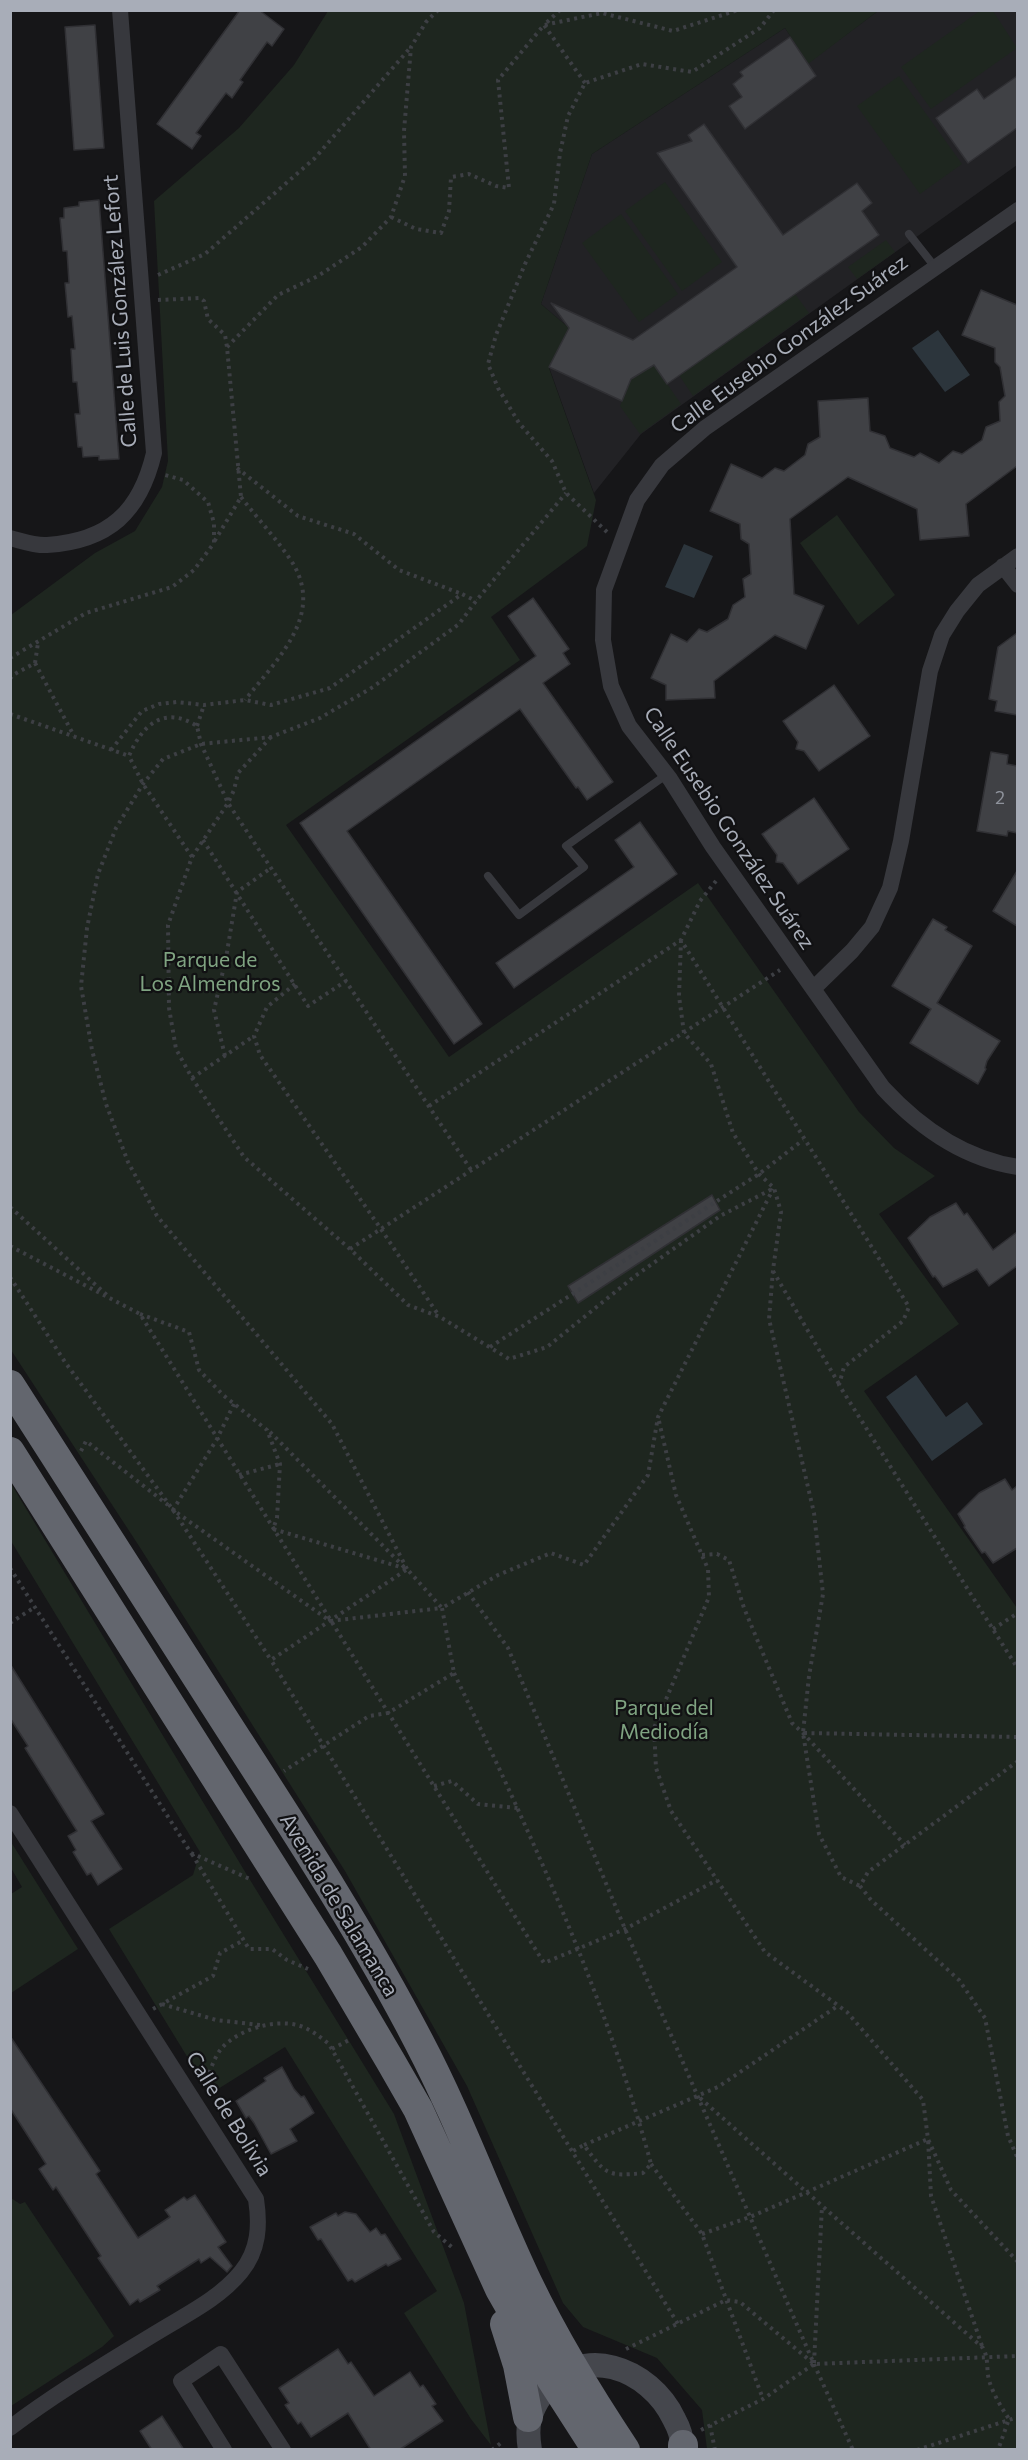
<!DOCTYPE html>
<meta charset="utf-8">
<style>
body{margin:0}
#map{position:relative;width:1028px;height:2460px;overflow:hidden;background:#161618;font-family:Commissioner,sans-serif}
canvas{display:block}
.frame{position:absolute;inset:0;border:12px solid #a8adb8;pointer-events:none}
</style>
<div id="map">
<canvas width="1028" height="2460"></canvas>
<div class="frame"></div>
</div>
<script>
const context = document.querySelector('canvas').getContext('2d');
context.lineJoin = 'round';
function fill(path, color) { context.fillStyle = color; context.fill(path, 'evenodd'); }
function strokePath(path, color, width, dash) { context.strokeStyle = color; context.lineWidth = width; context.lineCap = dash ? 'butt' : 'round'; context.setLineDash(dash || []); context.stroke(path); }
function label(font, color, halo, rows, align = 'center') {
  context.font = font + ' Commissioner,sans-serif'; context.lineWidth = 4.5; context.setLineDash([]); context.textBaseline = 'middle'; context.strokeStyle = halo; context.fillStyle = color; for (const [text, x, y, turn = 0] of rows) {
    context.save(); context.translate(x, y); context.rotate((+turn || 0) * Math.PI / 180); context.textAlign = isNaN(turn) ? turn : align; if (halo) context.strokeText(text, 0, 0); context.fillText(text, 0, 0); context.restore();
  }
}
const built = new Path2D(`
 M878,11H1017V165L641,434L594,493L549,367L569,328L541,304L592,154L785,28L808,63Z`);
const green = new Path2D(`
 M981,10L993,11L1017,48L931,109L901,67Z
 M328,11H878L808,64L785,28L592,154L541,304L569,328L549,368L596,500L587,546L491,617L520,660L286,825L449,1057L698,883L859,1112L894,1148L935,1176L879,1214L959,1324L864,1391L1017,1608V2449H707L702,2410L657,2358L583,2327L563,2303L467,2086L345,1871L139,1546L11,1350V615L95,553L135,531L162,487L168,461L154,201L239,128L294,65Z
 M899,76L962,164L920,194L857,106Z
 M665,182L722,262L682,291L625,211Z
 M621,214L678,294L639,322L582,243Z
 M886,240L895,252L857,279L848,267Z
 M795,294L809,313L693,396L679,375Z
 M654,365L681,404L640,434L620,406L631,379Z
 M837,515L895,595L858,625L800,543Z
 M10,1482L247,1875L394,2114L464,2303L491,2445L471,2419L404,2313L437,2291L285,2047L210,2094L109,1929L193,1875L200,1852L11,1541Z
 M11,1842L78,1949L11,1993V1894L22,1887L11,1868Z
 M11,2198L20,2204L25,2202L114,2336L102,2347L11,2406Z`);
const water = new Path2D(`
 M938,330L970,375L945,392L912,348Z
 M684,544L713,556L694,598L665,587Z
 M916,1375L946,1417L967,1402L983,1424L932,1461L886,1397Z`);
const building = new Path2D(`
 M240,10H259L284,29L272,46L267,42L240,80L243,82L232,98L226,93L196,133L201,136L192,149L157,124Z
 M95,25L104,148L74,150L65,27Z
 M790,37L816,76L745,129L729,106L742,97L733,84L743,76L740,72Z
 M1017,76V128L968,163L936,118L977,89L984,99Z
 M704,124L783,235L857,183L872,203L862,211L879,235L667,384L654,365L631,379L622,401L549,367L569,328L551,303L633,340L737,267L657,153L692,141L688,135Z
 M99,200L119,459L99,460V456L83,457L82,447H78L75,414H80L77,382H73L71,349H75L72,316L68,317L65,283H69L67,251H63L60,218H64V208L79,206V202Z
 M981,290L1017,305V466L966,504L969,536L920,540L917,509L848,477L790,519L794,594L824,606L806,649L775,635L714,681L715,698L666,700V685L651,678L671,634L687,642L699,629L707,632L728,619L733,605L745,597L743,579L751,574L749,544L741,539L740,524L710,511L731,464L762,478L775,468L784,471L805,455L808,444L820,437L818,401L868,398L870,431L885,436L890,448L914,457L920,453L939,463L953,451L962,454L982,440L986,427L1000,421L999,402L1005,396L1000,367L995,362V348L962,335Z
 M533,598L569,649L563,653L570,664L543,683L613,782L587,800L578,787L576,788L520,709L347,831L482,1024L454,1044L300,823L536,656L508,616Z
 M1017,633V715L995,711L997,701L989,699L998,647Z
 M834,685L870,736L819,771L804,751L796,749L798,742L783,721Z
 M991,752L1008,755L1007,764L1017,766V833L1008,831L1007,836L977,831Z
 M814,798L849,849L798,884L783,863L776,862L777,855L762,834Z
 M640,822L677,874L514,988L496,963L634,867L615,840Z
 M1017,871V926L993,911Z
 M933,919L947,927L945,930L972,946L937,1003L1000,1041L987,1061L985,1068L986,1069L978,1084L910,1043L931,1009L892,986Z
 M712,1195L720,1210L578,1303L568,1286Z
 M956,1203L964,1215L967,1213L993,1250L1017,1232V1266L989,1286L977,1269L943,1287L935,1276L933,1277L908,1238L930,1217Z
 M1005,1479L1012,1490L1017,1486V1548L993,1563L985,1552L982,1553L964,1527L965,1526L958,1514L979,1493Z
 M10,1664L104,1814L91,1821L122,1869L98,1885L91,1873L87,1875L73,1852L76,1850L68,1836L77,1831L25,1748L28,1746L10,1718Z
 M10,2036L100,2171L96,2174L138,2238L170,2217L165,2210L184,2197L187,2200L195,2195L226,2242L218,2247L232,2266L227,2272L210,2257L201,2263L199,2259L157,2286L160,2290L140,2302L138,2299L130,2305L98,2258L101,2256L56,2187L53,2190L39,2169L46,2164L10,2108Z
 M282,2067L294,2089L301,2097L304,2096L314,2113L290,2129L297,2141L271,2154L254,2123L249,2116L246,2118L236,2101L266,2081L264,2078Z
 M345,2212L356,2214L370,2232L376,2228L381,2235L385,2234L401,2259L388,2266L386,2264L355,2282L352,2279L348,2281L321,2239L318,2240L310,2227L336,2213L338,2216Z
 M338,2349L348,2364L351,2362L374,2396L410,2372L420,2387L423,2385L436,2404L432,2406L443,2421L399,2450H371L348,2413L311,2437L301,2422L298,2424L285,2405L289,2403L279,2388Z
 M162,2416L184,2450H152L140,2431Z`);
const path = new Path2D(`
 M560,10L544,25L585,83
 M391,217L416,229L441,233L449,211L451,177L469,174L496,186L509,188L498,80L544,25L602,13L673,31L738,10
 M158,275L205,254L315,158L410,48
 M158,300L200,298L204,301L208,319L225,335L227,347L241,497L214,542
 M227,347L278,295L318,276L362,247L391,217L405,176L404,131L411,47L426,22L438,10
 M237,468L298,516L354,534L399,570L462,594
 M241,497C257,518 275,537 290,559C327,613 278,658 245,700
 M607,532L566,493L552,461L519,423L498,388L488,364L496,335L525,264L554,204L560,153L568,116L585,83L642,64L692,72L760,28L774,10
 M10,658L86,613L172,587L194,570L214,543V523L208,502L183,480L165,475
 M35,663L74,736
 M10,679L13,675L35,663L38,643
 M10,714L129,756
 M197,726L204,705
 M271,737L238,773L234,790L228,803L192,857L168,925L169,1008L176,1049L192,1078L244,1157L350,1249L408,1305L440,1317L509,1359L547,1347L635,1276L720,1216L774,1188
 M111,750L142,711L159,704L177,702L204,705L245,700L271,705L330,688L462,594L476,601
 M203,840L308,1006L346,981
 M192,857L143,784L129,756C142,725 164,705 197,726L201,744L228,803L471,1170
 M716,881L700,901L681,940L909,1307L903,1321L844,1367L839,1385L1018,1669
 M681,940L679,996L684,1033L711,1064L733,1133L759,1174L774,1188L781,1212L773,1270L769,1319L814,1513L823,1594L809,1676L803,1733L819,1834L841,1877L860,1886
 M295,984L267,1007L254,1036L260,1055L381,1229L439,1316
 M225,1056L214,1010L226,958L237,892L271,868
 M192,1078L254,1036
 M429,1106L681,940
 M10,1207L109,1297
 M10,1246L140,1314L544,1963L625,1929L717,1880
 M350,1249L780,970
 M773,1271L839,1384
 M10,1277L65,1362L173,1510L271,1660
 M140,1314L189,1332L199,1370L223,1395L267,1430L280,1464L277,1518L273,1529L407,1569L442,1608L498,1575L551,1553L584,1565L648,1475L658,1417L773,1189
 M490,1347L759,1174L803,1140
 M234,1404L217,1439L173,1510L330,1621L442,1608L454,1673L388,1713L369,1716L284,1771
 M659,1421L676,1495L708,1569L709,1597L654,1728L656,1768L671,1811L765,1952L847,2012L923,2100L928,2139L951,2190L1018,2262
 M270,1432L404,1567
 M81,1451L86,1441L168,1505
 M239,1475L280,1464
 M702,1555L717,1554L729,1560L744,1608L792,1723L803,1733L905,1845
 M10,1568L191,1853L252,1880
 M407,1569L332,1424L157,1216L128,1162L106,1104L92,1050L81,986L87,928L98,874L116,828L143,784L163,759L201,744L271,737L320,718L373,687L459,624L476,601L566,493
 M406,1570L271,1660L678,2324
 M468,1592L508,1648L625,1929L814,2364L853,2450
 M10,1623L35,1607
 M993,1629L1018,1613
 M454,1673C530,1832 605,1994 651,2164L643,2173C607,2177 605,2174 584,2145L573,2151
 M804,1733L1018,1737
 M1018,1761L868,1872L860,1886L871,1900L959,1980L985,2018L1008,2136L1018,2159
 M434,1786L452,1781L478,1804L518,1808
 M192,1854L249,1949H272L287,1960L308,1969
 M162,2004L216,2020L260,2025
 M153,2009L213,1976L220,1953L244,1940
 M332,2049L351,2039
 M204,2087C209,2075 213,2059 221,2049C237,2030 273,2019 297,2025C309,2028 319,2036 329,2044L434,2232L454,2249
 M700,2098L983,2348C989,2359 986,2369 989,2380C993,2394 1001,2407 1009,2419L998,2450
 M584,2145L718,2087L839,2005
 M651,2164L702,2234L763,2399
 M702,2234L750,2217L928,2139L931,2196L982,2346
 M626,2349L726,2300L740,2302L814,2364L1018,2356
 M814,2363L822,2206
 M710,2425L715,2450
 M701,2430L763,2399L814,2364
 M492,2450L502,2442
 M917,2450L1018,2417`);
const lane = new Path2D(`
 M909,234L935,267
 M488,876L519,915L584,867L566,846L666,775`);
const street = new Path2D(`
 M1018,210L705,428L662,465L637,500L604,590L603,640L611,686L629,726L670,779L713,847L883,1088C919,1127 964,1159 1018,1167
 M10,538C22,541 36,546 47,545C109,541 140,512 154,453L120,10
 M1003,566L1018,585
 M813,989L852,951L872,927L890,888L901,841L930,671L942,635L957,611L978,585L1018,556
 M10,1813L256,2199C260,2225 259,2250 241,2272C219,2299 185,2315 156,2333C107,2363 56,2393 10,2428
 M224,2450L181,2381L221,2354L283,2450`);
const secondary = new Path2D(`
 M530,2450C526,2427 529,2412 542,2394C580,2341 650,2368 674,2419C679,2428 683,2440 682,2450`);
const highway = new Path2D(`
 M10,1385C82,1498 155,1611 227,1724C294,1828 362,1932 419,2042C460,2120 490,2204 528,2284C556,2342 589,2396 625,2450
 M10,1452L328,1955L391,2062L418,2109L500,2289L552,2380L597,2450
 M505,2324L518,2365L528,2417
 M683,2445V2450`);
const numberNames = [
 ["2",1000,798]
];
const streetNames = [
 ["Calle de Luis González Lefort",120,311,-94],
 ["Calle Eusebio González Suárez",789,344,-36],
 ["Calle Eusebio González Suárez",729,828,56],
 ["Avenida de Salamanca",339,1905,59],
 ["Calle de Bolivia",229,2114,58]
];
const parkNames = [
 ["Parque de",210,960],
 ["Los Almendros",210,984],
 ["Parque del",664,1708],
 ["Mediodía",664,1732]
];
fill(built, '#222225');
fill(green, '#1e261f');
fill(water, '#2c353c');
fill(building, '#404145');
strokePath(building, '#303034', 1.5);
strokePath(path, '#3d3f44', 4, [3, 4.5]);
strokePath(lane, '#37383d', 8);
strokePath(street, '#37383d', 16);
strokePath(secondary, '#45474d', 24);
strokePath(highway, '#63666e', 30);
label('18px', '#8e929b', null, numberNames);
label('21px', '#a8adb8', '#111113', streetNames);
label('21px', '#7fa381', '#111113', parkNames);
</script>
